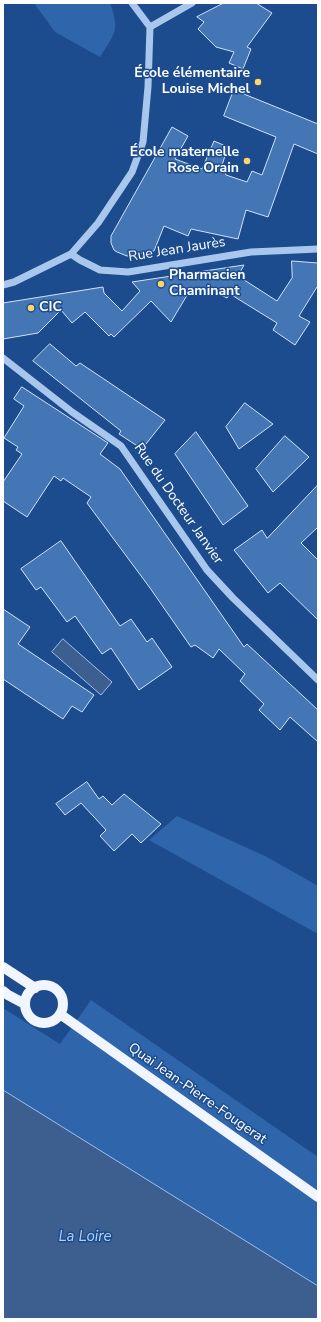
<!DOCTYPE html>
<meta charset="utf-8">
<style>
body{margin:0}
#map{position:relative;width:321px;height:1322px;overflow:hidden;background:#1c4c8e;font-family:"Nunito Sans",sans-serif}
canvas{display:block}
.frame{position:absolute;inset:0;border:4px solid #fff;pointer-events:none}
</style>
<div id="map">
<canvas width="321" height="1322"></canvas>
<div class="frame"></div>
</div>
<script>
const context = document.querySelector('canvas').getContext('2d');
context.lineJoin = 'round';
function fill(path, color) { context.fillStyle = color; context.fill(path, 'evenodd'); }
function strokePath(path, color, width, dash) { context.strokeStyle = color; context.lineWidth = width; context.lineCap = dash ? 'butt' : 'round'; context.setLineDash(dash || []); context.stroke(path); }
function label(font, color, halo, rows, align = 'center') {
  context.font = font + ' "Nunito Sans",sans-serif'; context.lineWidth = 3; context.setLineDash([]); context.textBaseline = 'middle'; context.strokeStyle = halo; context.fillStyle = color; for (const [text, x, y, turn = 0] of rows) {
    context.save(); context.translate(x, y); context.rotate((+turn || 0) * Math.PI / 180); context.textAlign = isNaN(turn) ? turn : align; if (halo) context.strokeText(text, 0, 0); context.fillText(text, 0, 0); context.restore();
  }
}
const green = new Path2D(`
 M34,3H110C120,31 115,33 100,57L55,32Z
 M177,816L267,857L318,886V934L149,840Z
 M91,1000L318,1157V1286L3,1090V1008L60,1044Z`);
const water = new Path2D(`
 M63,639L112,682L101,695L52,652Z
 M3,1090L318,1286V1319H3Z`);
const building = new Path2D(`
 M224,3H256L272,13L247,47L251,49L243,69L229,63L234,52L216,47L198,29L204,22L197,17Z
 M234,90L318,124V154L294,144L268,217L246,210L238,239L191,229L188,236L164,226L154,251L127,256L117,252L114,250L111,243V236L172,127L188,136L175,159L202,169L214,141L228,147L222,165L226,175L247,182L252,171L262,175L276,137L224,116Z
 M292,261L318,263V287H317L299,316L310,322L295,345L273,330L277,323L230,294L227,298L211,290L189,292L171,322L151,301L114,337L111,334L109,336L85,312L72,323L61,310L38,333L3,339V303L103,287L104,293L122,311L140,291L132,282L244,265L238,276L277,301L292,278Z
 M50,344L76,366L80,363L165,420L142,449L119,434L121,431L33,361Z
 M22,387L108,443L100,454L120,469L244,647L247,644L318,710V742L290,717L280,730L259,710L264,704L240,681L245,674L219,649L213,658L195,645L191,647L150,588L87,503L91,497L63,478L61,481L54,476L27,517L3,501V482L22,454L16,450L18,447L4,438L24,406L14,399Z
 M245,403L273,424L239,449L226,427Z
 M196,432L248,506L223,525L175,454Z
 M285,436L309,457L273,492L256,469Z
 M318,485V527L301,543L318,560V620L280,583L268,593L234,550L262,530L267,538Z
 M61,541L120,626L131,619L147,642L152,638L172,667L139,690L111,648L102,654L75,616L67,622L41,587L36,590L21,569Z
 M3,609L30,627L18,644L94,695L82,712L72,706L63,719L3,679Z
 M87,782L99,799L103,796L112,805L124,794L161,824L141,843L132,834L114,851L100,836L106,830L81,803L65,815L56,804Z`);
const minor = new Path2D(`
 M132,3L150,27
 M150,27L192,3
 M71,254L80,260L100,270L128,272L251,252L318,249
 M3,285L14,282L71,254L98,223L132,172L143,142L148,87L150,27
 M3,358L72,412L121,446L207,570L233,598L318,680`);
const major = new Path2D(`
 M3,967L35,988
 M25 1004a19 19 0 1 1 38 0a19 19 0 1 1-38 0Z
 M3,991L8,995L25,1004
 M60,1014L318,1197`);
const markers = [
 [258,82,4,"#fed567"],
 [247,161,4,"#fed567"],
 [161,284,4,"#fed567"],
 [31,308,4,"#fed567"]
];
const poiNames = [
 ["École élémentaire",250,74],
 ["Louise Michel",250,90],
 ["École maternelle",239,153],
 ["Rose Orain",239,169],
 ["Pharmacien",169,276,"left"],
 ["Chaminant",169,292,"left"],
 ["CIC",39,308,"left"]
];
const streetNames = [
 ["Rue Jean Jaurès",177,250,-9],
 ["Rue du Docteur Janvier",178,504,55],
 ["Quai Jean-Pierre-Fougerat",197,1094,35]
];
const waterNames = [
 ["La Loire",85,1237]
];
fill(green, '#2f65ab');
fill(water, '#3d5f8f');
strokePath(water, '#9dc1ef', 1);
fill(building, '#4475b5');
strokePath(building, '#cfe2fa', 1);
strokePath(minor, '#a9c7ed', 7);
strokePath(major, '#f0f5ff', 10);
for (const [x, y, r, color] of markers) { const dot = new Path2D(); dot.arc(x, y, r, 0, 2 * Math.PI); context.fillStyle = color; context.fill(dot); strokePath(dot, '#1c4c8e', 1.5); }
label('bold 14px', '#fff', '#1c4c8e', poiNames, 'right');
label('14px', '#fff', '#1c4c8e', streetNames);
label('italic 15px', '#b5d1f4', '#1c4c8e', waterNames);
</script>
